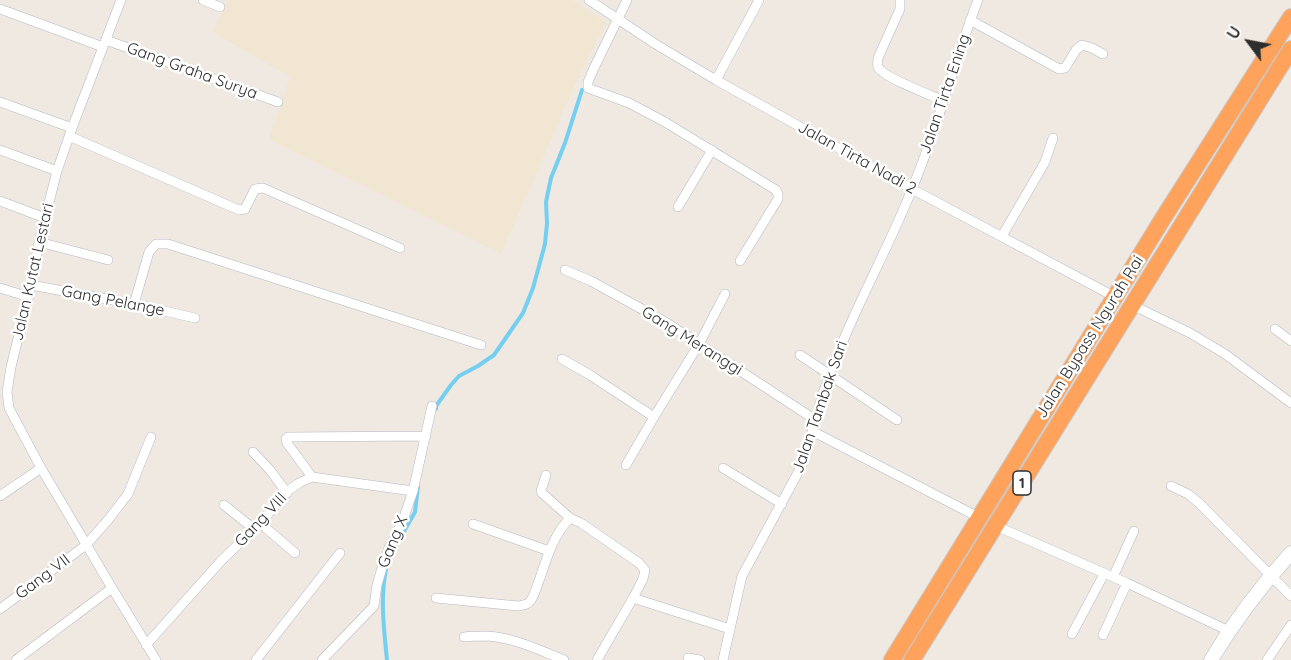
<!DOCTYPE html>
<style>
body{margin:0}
#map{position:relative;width:1291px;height:660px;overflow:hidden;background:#efe9e1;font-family:Quicksand,sans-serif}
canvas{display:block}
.north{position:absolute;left:1219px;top:12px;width:60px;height:60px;-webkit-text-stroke:4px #fff;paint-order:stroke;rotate:302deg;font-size:16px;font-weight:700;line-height:24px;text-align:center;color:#2e2e2e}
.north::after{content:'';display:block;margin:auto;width:21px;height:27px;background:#2e2e2e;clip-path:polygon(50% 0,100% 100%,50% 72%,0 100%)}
</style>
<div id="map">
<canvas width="1291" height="660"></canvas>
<div class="north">U</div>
</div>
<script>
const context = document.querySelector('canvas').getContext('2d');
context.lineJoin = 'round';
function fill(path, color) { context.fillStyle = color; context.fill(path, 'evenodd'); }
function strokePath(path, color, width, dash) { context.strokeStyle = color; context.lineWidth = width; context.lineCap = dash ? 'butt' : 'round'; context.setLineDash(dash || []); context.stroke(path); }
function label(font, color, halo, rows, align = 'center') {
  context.font = font + ' Quicksand,sans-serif'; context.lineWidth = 5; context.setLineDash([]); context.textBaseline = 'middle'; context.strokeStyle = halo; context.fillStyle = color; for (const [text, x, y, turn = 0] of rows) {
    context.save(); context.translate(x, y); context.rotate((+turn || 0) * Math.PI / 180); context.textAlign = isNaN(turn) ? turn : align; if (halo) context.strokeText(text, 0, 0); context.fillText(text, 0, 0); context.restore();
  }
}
const education = new Path2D(`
 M228,0H572L606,22L582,69L501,254L269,139L290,77L213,32Z`);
const stream = new Path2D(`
 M436,409V406L451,385L459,376L478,366L494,355L523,313L533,288L545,244L547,223L546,202L551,178L565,143L582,90
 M391,554L415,512L418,487
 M386,569C380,599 384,630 387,660`);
const street = new Path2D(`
 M121,0L72,128L57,171L39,242L31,285L11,367L7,392L9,408L41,468L112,588L156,660
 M203,0L220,7
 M589,0L657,45L716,80L912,189L1117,298
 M627,0L594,68L588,82V88L629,103L665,122L776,190L778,194V199L740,261
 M900,0V9L878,58C878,60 877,65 878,67C882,77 933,96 944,101
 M0,9L103,47
 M970,20L1059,69L1065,68L1076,50L1082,45L1092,48L1103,54
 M106,40L278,102
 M716,80L759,0
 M0,102L72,128
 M69,136L239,210L245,209L255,189L263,188L400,248
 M0,150L57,171
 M0,201L45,218
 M678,207L712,150
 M1002,236L1045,162L1053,138
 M39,242L108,260
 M565,270L591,281L667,323L814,419
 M31,285L134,304L195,318
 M0,288L29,297
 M134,304L149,252L156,244H168L481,345
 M1130,304L1190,333L1225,354L1291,403
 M1275,329L1291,341
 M800,355L897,420
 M562,359L590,375L654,417
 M812,431L980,518
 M253,452L270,470L287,493
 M626,465L654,417L699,344L725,294
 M723,468L782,504
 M546,475L541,491L542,493L570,518
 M312,477L287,443L286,439L288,437L426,436
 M1171,486L1188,494L1199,503L1291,596
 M0,496L41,468
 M224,505L254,529
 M260,523L295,553
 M473,524L549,551
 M996,526L1127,583L1229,631
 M1113,577L1134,531
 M436,598L518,606C524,605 528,605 531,600C535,594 537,585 540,578C547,557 554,534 570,518L581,523L639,563L645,570L643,579L633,598L597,660
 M633,598L730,629
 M0,609L86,545L108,520L128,494L151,437
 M1072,634L1104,574
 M1103,635L1127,583
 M464,637C472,636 480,636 487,636C515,638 539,650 564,660
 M146,645L220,562L260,523L289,490L299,483L312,477L413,491
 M688,658L700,660
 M16,660L112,588
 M256,660L340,553
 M322,660L374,606L377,585L382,568L389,548L403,520L413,491L432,406
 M723,660L742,576L801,467C812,437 818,406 829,376C852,312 887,252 912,189C938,127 954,62 978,0
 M1267,660L1291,625`);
const secondary = new Path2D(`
 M1211,660C1235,620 1260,587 1291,553`);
const highway = new Path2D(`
 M892,660L1162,220L1291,17
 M912,660L1291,49`);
const shields = [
 [1022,483,18]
];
const shieldNames = [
 ["1",1022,483]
];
const streetNames = [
 ["Gang Graha Surya",192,71,20],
 ["Jalan Tirta Ening",945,94,-71],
 ["Jalan Tirta Nadi 2",857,158,29],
 ["Jalan Kutat Lestari",33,272,-77],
 ["Gang Pelange",113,301,11],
 ["Jalan Bypass Ngurah Rai",1090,337,-58],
 ["Gang Meranggi",692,341,32],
 ["Jalan Tambak Sari",820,407,-71],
 ["Gang VIII",261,520,-47],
 ["Gang X",393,542,-68],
 ["Gang VII",43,577,-37]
];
fill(education, '#f0e6d1');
strokePath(stream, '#75cff0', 4);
strokePath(street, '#b4b7c1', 10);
strokePath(secondary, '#b4b7c1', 15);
strokePath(highway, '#c9c9c9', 18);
strokePath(street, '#fff', 9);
strokePath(secondary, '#fff', 14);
strokePath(highway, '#ffa35c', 16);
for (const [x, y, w] of shields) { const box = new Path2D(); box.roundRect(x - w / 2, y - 12, w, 24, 4.5); context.fillStyle = '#fff'; context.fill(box); strokePath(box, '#2e2e2e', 1.5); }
label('bold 15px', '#2e2e2e', null, shieldNames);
label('16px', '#2e2e2e', '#fff', streetNames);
</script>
